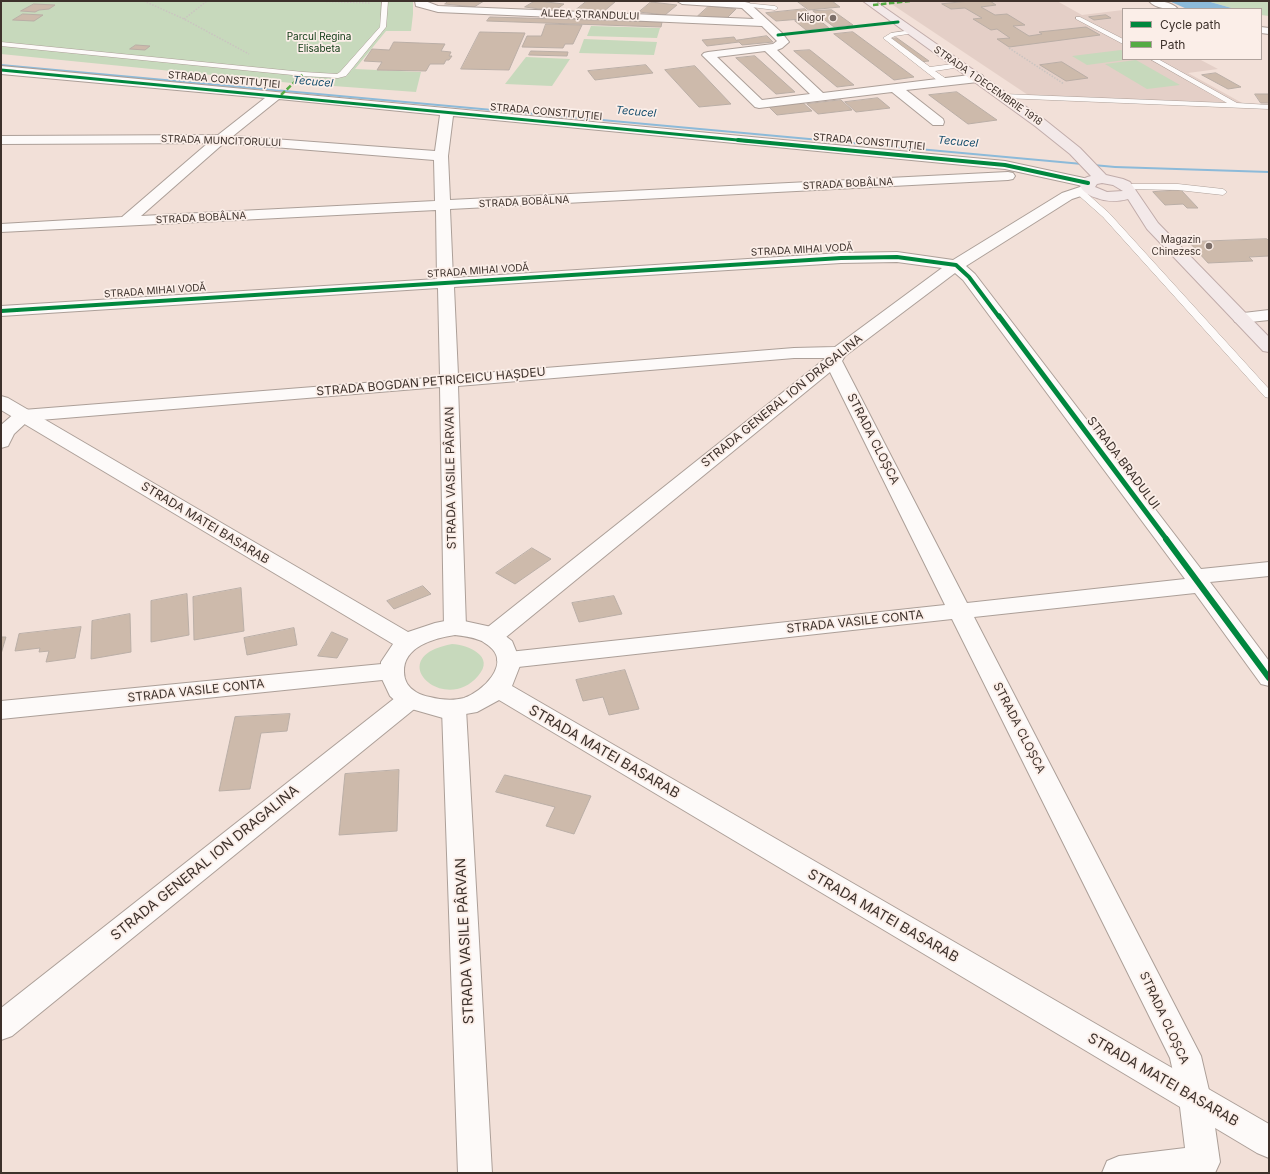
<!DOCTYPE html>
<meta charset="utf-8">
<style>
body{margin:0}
#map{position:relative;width:1270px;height:1174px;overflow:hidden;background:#f2e0d8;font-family:Inter,sans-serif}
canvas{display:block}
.frame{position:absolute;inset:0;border:2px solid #3d312b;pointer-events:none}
.legend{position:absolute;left:1122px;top:8px;width:140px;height:52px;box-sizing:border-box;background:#fbeee8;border:1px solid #afa29c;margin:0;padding:5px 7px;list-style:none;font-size:12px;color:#3d312b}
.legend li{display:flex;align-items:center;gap:8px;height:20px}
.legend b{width:20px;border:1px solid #afa29c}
</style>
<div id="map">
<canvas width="1270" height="1174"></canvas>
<div class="frame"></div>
<ul class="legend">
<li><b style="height:5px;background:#00873e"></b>Cycle path</li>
<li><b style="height:5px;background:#55ab44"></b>Path</li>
</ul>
</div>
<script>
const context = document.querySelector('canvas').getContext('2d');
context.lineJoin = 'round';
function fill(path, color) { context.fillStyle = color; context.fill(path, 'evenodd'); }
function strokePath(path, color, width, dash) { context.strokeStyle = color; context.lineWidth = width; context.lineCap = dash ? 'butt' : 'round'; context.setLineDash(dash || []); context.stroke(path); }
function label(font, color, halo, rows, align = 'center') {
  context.font = font + ' Inter,sans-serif'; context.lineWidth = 3.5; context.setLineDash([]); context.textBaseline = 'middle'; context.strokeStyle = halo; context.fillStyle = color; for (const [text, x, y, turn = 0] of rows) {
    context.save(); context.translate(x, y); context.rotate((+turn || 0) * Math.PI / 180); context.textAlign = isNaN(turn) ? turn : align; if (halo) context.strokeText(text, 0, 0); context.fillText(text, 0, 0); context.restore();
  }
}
const education = new Path2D(`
 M887,1H1057L1082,15L1123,10V59H1199L1218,69L1188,73L1244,104L1028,95Z`);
const green = new Path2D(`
 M1,1H413V14L411,31H386L355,69L421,72L416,92L292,83L1,54Z
 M1207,1H1269V16L1261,15V9H1235Z
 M591,26L660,28L657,38L587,36Z
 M584,39L657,42L654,55L579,53Z
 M1121,50L1123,51V59H1132L1087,65L1072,56Z
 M526,57L570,59L552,86L505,84Z
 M1136,60L1180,85L1147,89L1105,64Z
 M452,644C468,645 496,656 478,676C444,716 381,657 452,644Z`);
const water = new Path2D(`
 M1169,1H1207L1235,9H1187Z`);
const stream = new Path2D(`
 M1,64L1115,166L1269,171V173L1115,168L1,66Z`);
const building = new Path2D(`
 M449,1H484L474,7L445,4Z
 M535,1H538L564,4L554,11L525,7Z
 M587,1H607L615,2L603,12L577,9Z
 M797,1H832L840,7L809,10Z
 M970,1H990L996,5L981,7L995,15L1007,14L1025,25L1013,26L1029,36L1042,34L1039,32L1086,27L1100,35L1009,47L997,39L1010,38L997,29L991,30L973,19L982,18L965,8L951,9L942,4Z
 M651,2L677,5L665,15L639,12Z
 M34,4L55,5L49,9L39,10L35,12L21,11Z
 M709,6L736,9L725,20L698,16Z
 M805,9L815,18L776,21L766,13Z
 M832,10L853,25L834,27L813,11Z
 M23,14L43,15L34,21L13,20Z
 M1106,15L1111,18L1094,20L1089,17Z
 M490,17L662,22L661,27L487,21Z
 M818,19L829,28L806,30L795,21Z
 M546,24L582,25L573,44H565L563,48L522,47L527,36H541Z
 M480,32L525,33L509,70L461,69Z
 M853,32L914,77L894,80L834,34Z
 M767,36L773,42L742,45L739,42L707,46L702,40L734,37L736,40Z
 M897,38L929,61L919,62L889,39Z
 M394,42L445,44L441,51L451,52L449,56H452L449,60H446L444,64H430L426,71L377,70L382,62L364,61L372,49L389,50Z
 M136,45L150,46L145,50L130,49Z
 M810,50L854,85L837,87L794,51Z
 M531,51L568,52L567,56L529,55Z
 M755,56L795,92L776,94L736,58Z
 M1062,62L1088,78L1066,81L1040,65Z
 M646,65L653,73L595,80L588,71Z
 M695,66L731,104L699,107L665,70Z
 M1216,73L1241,87L1228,89L1202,75Z
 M957,92L997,120L968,124L929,95Z
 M1255,94H1269V103H1261Z
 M878,98L890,108L856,112L845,102Z
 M841,100L852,110L818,114L807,104Z
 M801,101L812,111L777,115L767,105Z
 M1181,190L1198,208H1187L1183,204L1165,205L1153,192Z
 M1267,239L1269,241V256L1249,257L1253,261L1208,263L1189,242Z
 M532,548L551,559L515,584L496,573Z
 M423,586L431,594L394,609L387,601Z
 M241,588L244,631L194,640L193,597Z
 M187,594L189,635L151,642V601Z
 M614,596L622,614L579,622L572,603Z
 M130,614L131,652L91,659L92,621Z
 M81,627L75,658L46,662L49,651L39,652L40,648L15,651L19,634Z
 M294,628L297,645L247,655L244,638Z
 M332,632L348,639L337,658L318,656Z
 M1,637H6L1,654Z
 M625,670L639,709L609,715L603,697L583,701L576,680Z
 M290,714L287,731L261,733L250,789L219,791L235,717Z
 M399,770L397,831L339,835L345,774Z
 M505,775L591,796L574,834L546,826L555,807L496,792Z`);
const path = new Path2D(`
 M144,1L184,19L249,54
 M314,1L371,3
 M184,19L207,1
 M1009,48L1064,84`);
const service = new Path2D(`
 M382,1H388L386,27L346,76L338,78L303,76L1,46V42L303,72L337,74L340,72L380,27Z
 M745,3L775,6L778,8L775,10L743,6V4Z
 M1076,17H1080L1123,39V44L1076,19Z
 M912,30L915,32L914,33L895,36L891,38L930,67L960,63L963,65L960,67L935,71L948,80V84H942L925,71L883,38L891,33Z
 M1150,59H1158L1237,103L1269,105V109L1003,98L999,96L1003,94L1227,103Z
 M1129,184H1178L1223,189L1227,192L1223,195L1178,190L1126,189L1125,187L1126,185Z
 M1079,188L1082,189L1109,213L1269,389V398L1265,397L1103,217L1076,193L1075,191Z`);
const minor = new Path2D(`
 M415,1H425L438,6L754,19L742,8L682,4L677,1L745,2L749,3L782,33L789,42L782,48L777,50L823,93L978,74L982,75L984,78L982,81L978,82L906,90L943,119L944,122L943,125H933L892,92L759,108L755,107L702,55L704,53L708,52L773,44L777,41L762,26L438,12L416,6ZM765,51L810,94L762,100L717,57Z
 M1149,1C1159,1 1171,1 1178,9C1168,9 1156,9 1149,1Z
 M1261,27L1269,28V34L1261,33Z
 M1,66L1005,161L1093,180L1095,183L1093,186L1095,189L1093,192L1072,199L966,266L975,274L1201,569L1269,562V576L1210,582L1269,661V686L1261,684L1195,593L974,617L1201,1056L1211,1099L1220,1162L1215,1173H1102L1107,1161L1119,1156L1185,1148L1179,1099L1170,1058L952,619L509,668L501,666L497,660L501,654L509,652L945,605L830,372L500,642L492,644L484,642L481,636L484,630L826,358H794L458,386L466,627L463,632L455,635L447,632L444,627L440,387L28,421L14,434L8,446L1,448V425L16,412L23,410L440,377L438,288L1,316V306L437,279L436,210L1,232V224L122,217L208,143L1,144V136L218,135L265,98L1,74ZM279,99L440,115L435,151L233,136ZM453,116L1005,169L1083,186L1062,193L953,260L897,252L841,253L453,278L450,209L1008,180L1013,179L1015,176L1013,173L1008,172L450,200L448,156ZM224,143L434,160L435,201L141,216ZM897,262L942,268L835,347L794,348L458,375L454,287L841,263ZM955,273L963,280L1185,579L967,603L842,361L845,356Z
 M1269,310V320L1241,323L1235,322L1233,318L1235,314Z
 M392,663L400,665L404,671L400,677L392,679L1,719V701Z
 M409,691L418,694L421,700L418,706L12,1036L1,1040V1008L400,694Z
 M454,700L463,703L466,709L492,1173H458L442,709L445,703Z`);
const tertiary = new Path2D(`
 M1,396L8,398L408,632L435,623L455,619L487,626L495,628L512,641L521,663L512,686L1269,1124V1158L1257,1153L499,700L477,712L443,718L401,706L390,696L381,677V662L393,644L1,410ZM455,635C463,636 472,637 479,640C483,641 486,644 489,646C512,664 482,692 464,698C453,701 441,700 430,697C425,696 421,695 416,692C409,688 404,681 404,672C403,647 434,638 455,635Z`);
const primary = new Path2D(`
 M863,1H875L1045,120L1080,148L1106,175L1123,179L1130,182L1158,223L1269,337V352L1263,351L1147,229L1128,199C1117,202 1107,202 1097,198C1084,195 1070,181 1091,176L1070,154L1035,126ZM1102,183L1113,185L1123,191L1107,192L1095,187L1097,184Z`);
const quiet = new Path2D(`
 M873,5L910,1
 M281,95L303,74`);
const cyclewayFar3 = new Path2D(`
 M778,35L898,22
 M1,70L748,141`);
const cyclewayFar2 = new Path2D(`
 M738,140L1005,165L1088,183
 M1,311L841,258L897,257L956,265L969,277L999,317`);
const cyclewayFar1 = new Path2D(`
 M999,316L1167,540`);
const cycleway = new Path2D(`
 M1166,539L1269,678`);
const markers = [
 [833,18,4,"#7c6e68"],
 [1209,246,4,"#7c6e68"]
];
const farStreetnames = [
 ["ALEEA ȘTRANDULUI",590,15,2],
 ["STRADA CONSTITUȚIEI",224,80,5],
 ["STRADA 1 DECEMBRIE 1918",988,86,35],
 ["STRADA CONSTITUȚIEI",546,112,5],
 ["STRADA MUNCITORULUI",221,141,2],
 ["STRADA CONSTITUȚIEI",869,142,5],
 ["STRADA BOBÂLNA",848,184,-3],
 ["STRADA BOBÂLNA",524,202,-3],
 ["STRADA BOBÂLNA",201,218,-3],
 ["STRADA MIHAI VODĂ",802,250,-3],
 ["STRADA MIHAI VODĂ",478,271,-4],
 ["STRADA MIHAI VODĂ",155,291,-4]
];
const farPoinames = [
 ["Kligor",825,18],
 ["Magazin",1201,240],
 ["Chinezesc",1201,252]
];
const farParknames = [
 ["Parcul Regina",319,37],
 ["Elisabeta",319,49]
];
const farWaternames = [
 ["Tecucel",313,82,5],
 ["Tecucel",636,112,5],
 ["Tecucel",958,142,5]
];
const streetNames = [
 ["STRADA BOGDAN PETRICEICU HAȘDEU",431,382,-5],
 ["STRADA GENERAL ION DRAGALINA",782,401,-39],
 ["STRADA CLOȘCA",873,439,63],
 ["STRADA BRADULUI",1123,463,53],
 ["STRADA VASILE PÂRVAN",451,478,-91],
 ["STRADA MATEI BASARAB",205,523,31],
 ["STRADA VASILE CONTA",855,622,-6],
 ["STRADA VASILE CONTA",196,691,-6],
 ["STRADA CLOȘCA",1019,728,63],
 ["STRADA CLOȘCA",1164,1018,65]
];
const nearStreetnames = [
 ["STRADA MATEI BASARAB",604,752,30],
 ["STRADA GENERAL ION DRAGALINA",205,863,-39],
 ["STRADA MATEI BASARAB",883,916,30],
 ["STRADA VASILE PÂRVAN",465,941,-93],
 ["STRADA MATEI BASARAB",1163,1080,30]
];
fill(education, '#e4cfc7');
fill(green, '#c7d9bc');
fill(water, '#8cbad9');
fill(stream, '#8cbad9');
fill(building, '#cdbaab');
strokePath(building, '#baaea6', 1);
strokePath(service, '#ac9f98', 1);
strokePath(minor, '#ac9f98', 2);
strokePath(tertiary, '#ac9f98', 2);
strokePath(primary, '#c1acaa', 2);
strokePath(path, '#cac4c0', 1.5, [1.5, 1.5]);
fill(service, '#fdfaf9');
fill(minor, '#fdfaf9');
fill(tertiary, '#fdfaf9');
fill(primary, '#f3e9e9');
strokePath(quiet, '#55ab44', 2.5, [5.5, 2.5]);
strokePath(cyclewayFar3, '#00873e', 3);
strokePath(cyclewayFar2, '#00873e', 4);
strokePath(cyclewayFar1, '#00873e', 5);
strokePath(cycleway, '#00873e', 6);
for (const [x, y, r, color] of markers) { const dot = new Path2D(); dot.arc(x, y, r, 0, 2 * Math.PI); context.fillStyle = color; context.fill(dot); strokePath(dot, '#fbeee8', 1.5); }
label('10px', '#3d312b', '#fbeee8', farStreetnames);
label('10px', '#3d312b', '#fbeee8', farPoinames, 'right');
label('10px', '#0c3711', '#fbeee8', farParknames);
label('italic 11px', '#124b6b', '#fbeee8', farWaternames);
label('12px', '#3d312b', '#fbeee8', streetNames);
label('14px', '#3d312b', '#fbeee8', nearStreetnames);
</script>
